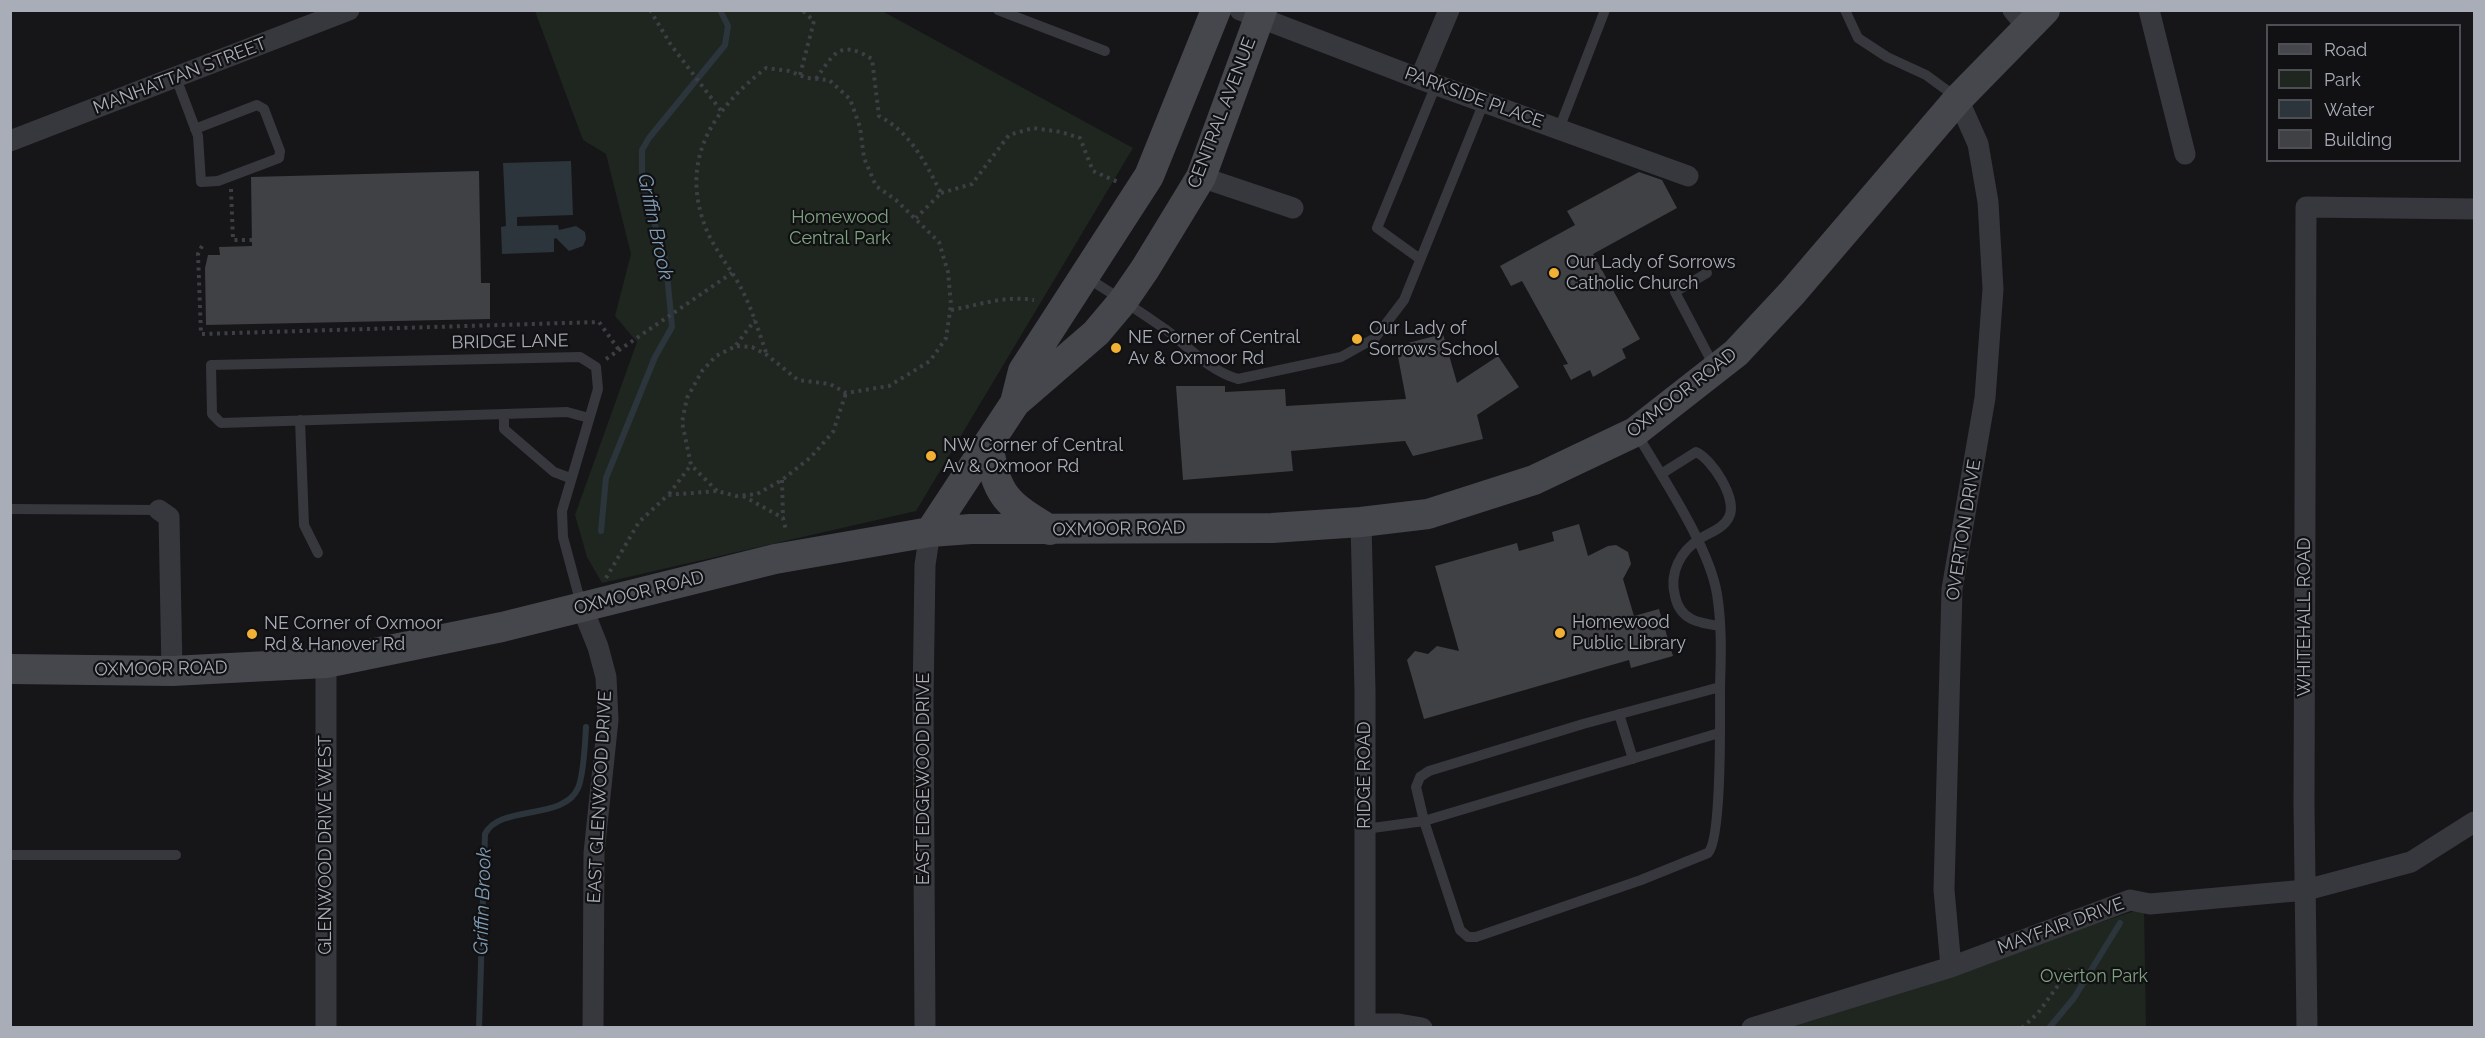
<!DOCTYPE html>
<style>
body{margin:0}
#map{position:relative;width:2485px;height:1038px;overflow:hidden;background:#161618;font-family:Raleway,sans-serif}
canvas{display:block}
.frame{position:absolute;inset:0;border:12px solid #a8adb8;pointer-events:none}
.legend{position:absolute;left:2266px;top:24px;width:195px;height:138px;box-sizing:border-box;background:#111113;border:2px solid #4d4f55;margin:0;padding:8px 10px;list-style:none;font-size:18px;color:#a8adb8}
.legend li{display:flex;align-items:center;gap:12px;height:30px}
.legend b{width:30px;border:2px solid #4d4f55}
</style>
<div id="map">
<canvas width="2485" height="1038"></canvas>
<div class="frame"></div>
<ul class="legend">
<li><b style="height:8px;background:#45474d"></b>Road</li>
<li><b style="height:16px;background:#1e261f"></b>Park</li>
<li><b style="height:16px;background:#2c353c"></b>Water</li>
<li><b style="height:16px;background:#404145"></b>Building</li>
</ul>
</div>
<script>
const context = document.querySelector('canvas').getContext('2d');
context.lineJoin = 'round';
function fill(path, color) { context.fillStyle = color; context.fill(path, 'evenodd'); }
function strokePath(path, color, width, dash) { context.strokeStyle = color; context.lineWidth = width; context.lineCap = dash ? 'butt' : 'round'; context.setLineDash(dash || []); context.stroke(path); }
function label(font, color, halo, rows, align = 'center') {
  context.font = font + ' Raleway,sans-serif'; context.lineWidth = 4.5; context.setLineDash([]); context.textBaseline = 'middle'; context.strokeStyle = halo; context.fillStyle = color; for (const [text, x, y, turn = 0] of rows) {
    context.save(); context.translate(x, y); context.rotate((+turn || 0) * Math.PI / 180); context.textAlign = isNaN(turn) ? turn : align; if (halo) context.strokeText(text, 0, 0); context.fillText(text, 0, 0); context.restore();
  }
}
const green = new Path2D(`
 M535,11H882L1133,148L916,511L602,583L587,557L575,515L637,342L615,316L631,254L606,154L583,140Z
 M2144,908L2146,1027L1781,1028V1027Z`);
const water = new Path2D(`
 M571,161L573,215L517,217V226L558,225L559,230L576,226L585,232L586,239L583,246L569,251L556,238L554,239V252L502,254L501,227L506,226L503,163Z`);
const stream = new Path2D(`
 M601,531L606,478L655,357L672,327L666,262L642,181V150L649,138L725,45L728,26L720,10
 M479,1028L485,834C500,804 564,821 578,788C584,774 585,743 586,727
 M2049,1028L2074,998L2120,923`);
const building = new Path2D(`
 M479,171L481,283H490V319L206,325L205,268L208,255H220L219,247L252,246L251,177Z
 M1639,172L1662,180L1677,208L1593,254L1640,339L1622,349L1626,358L1593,377L1590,370L1571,380L1563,365L1568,364L1522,281L1511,286L1500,266L1575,225L1567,211Z
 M1443,334L1457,383L1498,356L1519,387L1477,415L1483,439L1413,456L1405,441L1291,451L1293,471L1183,480L1176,386H1225V392L1285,389L1286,406L1406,399L1396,346Z
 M1579,524L1588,556L1608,546L1616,545L1628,552L1631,564L1623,579L1634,616L1659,609L1673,656L1631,668L1629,660L1424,719L1407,660L1415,651L1428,654L1437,646L1459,651L1435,566L1517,543L1519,551L1554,541L1552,532Z`);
const path = new Path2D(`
 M650,10L671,45L722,112
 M800,75L814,21L802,10
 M816,79C834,53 840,39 872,59L879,116C911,133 925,162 941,193L916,218
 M231,189L233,240H252
 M941,193L972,184L1009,135L1033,128L1061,132L1080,138L1093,171L1118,182
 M202,246L198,254L201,334L599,322L619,350
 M951,310C979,305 1006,295 1034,300
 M736,345L755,320
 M606,359L732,273
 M782,480L783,518
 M717,491L691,465L682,422L687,398L702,371L716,356L736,346L752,347L767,355L798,380L830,384L846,393L889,386L930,361L946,338L951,305L948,272L939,242L896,200L876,186L864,158L860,127L850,99L829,80L807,78L789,71L766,68C712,110 678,161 707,231C716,252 732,270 742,290C753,311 759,333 767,355
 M669,494L691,465
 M743,496L783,518L786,530
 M606,578L639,522L668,495L717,491L736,496L757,494L782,480L811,457L833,432L846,393
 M2022,1028L2038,1013L2070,969`);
const lane = new Path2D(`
 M998,10L1105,51
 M1845,10L1858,38L1887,57L1926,75L1956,97
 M176,78L198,136L201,182L218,181L279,158L280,151L264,109L257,105L195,129
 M1559,129L1605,10
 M1420,259L1377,228L1436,85
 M1707,273L1675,292L1714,366
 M1086,277C1113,294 1139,311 1165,329C1189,347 1208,370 1238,379L1341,357L1375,338L1404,300L1484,102
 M504,414V429L554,472L570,478
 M300,420L304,525L318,553
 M1637,434C1662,477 1709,546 1717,594C1722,625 1721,656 1720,687
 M1661,474L1696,452C1712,459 1738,499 1729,517C1724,528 1711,532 1701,538C1680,551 1669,573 1675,596C1680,620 1698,623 1720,626
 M10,509L159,510
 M581,604L563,537L562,511L598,389L596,367L580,357L211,365L212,414L221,423L567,412L589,418
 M1619,714L1633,759
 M1365,829L1424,821L1416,787L1420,777L1429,771L1583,724L1720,687C1720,714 1722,839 1708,853L1641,880L1476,937H1468L1460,930L1424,821L1719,733
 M10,855H176`);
const street = new Path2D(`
 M1240,10L1420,79L1688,176
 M2013,10L2029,29
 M2149,10L2185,154
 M1420,79L1449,10
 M10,141L349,10
 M1201,177L1293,208
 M159,510L169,517L172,671
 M1361,522L1365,691V1028
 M582,607L598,647L606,677L608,720L594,853L593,1028
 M326,663V1028
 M1951,967L1944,890L1952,589L1985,398L1993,289L1988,202L1978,144L1958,99
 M1365,1024H1399L1422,1028
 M925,1028L923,702L925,565L930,532
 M1752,1028L1951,967L2130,900L2150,904L2306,890L2411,862L2474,822
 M2307,1028L2304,805L2306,207L2474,209`);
const secondary = new Path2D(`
 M1015,403L1023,371L1149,176L1216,10
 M988,444C997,496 1005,503 1050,530
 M930,532L1015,403L1096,333L1123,301L1145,269L1201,177L1262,10
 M10,669L172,671L326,663L502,627L775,559L930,532L971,529L1272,528L1361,522L1428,514L1534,480L1635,432L1736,353L1792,293L1958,99L2045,10`);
const markers = [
 [1554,273,6,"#f2b134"],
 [1357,339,6,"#f2b134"],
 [1116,348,6,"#f2b134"],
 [931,456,6,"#f2b134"],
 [1560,633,6,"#f2b134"],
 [252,634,6,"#f2b134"]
];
const streetNames = [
 ["MANHATTAN STREET",180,76,-21],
 ["PARKSIDE PLACE",1474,98,20],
 ["CENTRAL AVENUE",1222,113,-69],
 ["BRIDGE LANE",510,342,-1],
 ["OXMOOR ROAD",1682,393,-38],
 ["OXMOOR ROAD",1119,529,-1],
 ["OVERTON DRIVE",1964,530,-81],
 ["OXMOOR ROAD",639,593,-14],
 ["WHITEHALL ROAD",2305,617,-90],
 ["OXMOOR ROAD",161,669,-1],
 ["RIDGE ROAD",1365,775,-90],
 ["EAST EDGEWOOD DRIVE",924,779,-90],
 ["EAST GLENWOOD DRIVE",600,797,-87],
 ["GLENWOOD DRIVE WEST",326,845,-90],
 ["MAYFAIR DRIVE",2061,926,-20]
];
const parkNames = [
 ["Homewood",840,218],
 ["Central Park",840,239],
 ["Overton Park",2094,977]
];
const poiNames = [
 ["Our Lady of Sorrows",1566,263],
 ["Catholic Church",1566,284],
 ["Our Lady of",1369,329],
 ["Sorrows School",1369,350],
 ["NE Corner of Central",1128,338],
 ["Av & Oxmoor Rd",1128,359],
 ["NW Corner of Central",943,446],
 ["Av & Oxmoor Rd",943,467],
 ["Homewood",1572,623],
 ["Public Library",1572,644],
 ["NE Corner of Oxmoor",264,624],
 ["Rd & Hanover Rd",264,645]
];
const waterNames = [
 ["Griffin Brook",655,227,78],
 ["Griffin Brook",483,901,-88]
];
fill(green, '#1e261f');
fill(water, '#2c353c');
strokePath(stream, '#2c353c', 6);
fill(building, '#404145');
strokePath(path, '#3d3f44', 4, [3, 4.5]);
strokePath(lane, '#37383d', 10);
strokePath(street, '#37383d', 21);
strokePath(secondary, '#45474d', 30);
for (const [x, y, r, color] of markers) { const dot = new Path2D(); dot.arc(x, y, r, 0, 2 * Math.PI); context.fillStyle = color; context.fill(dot); strokePath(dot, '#111113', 2); }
label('18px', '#a8adb8', '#111113', streetNames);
label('18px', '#7fa381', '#111113', parkNames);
label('18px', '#a8adb8', '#111113', poiNames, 'left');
label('italic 20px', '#7f9bb3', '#111113', waterNames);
</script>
